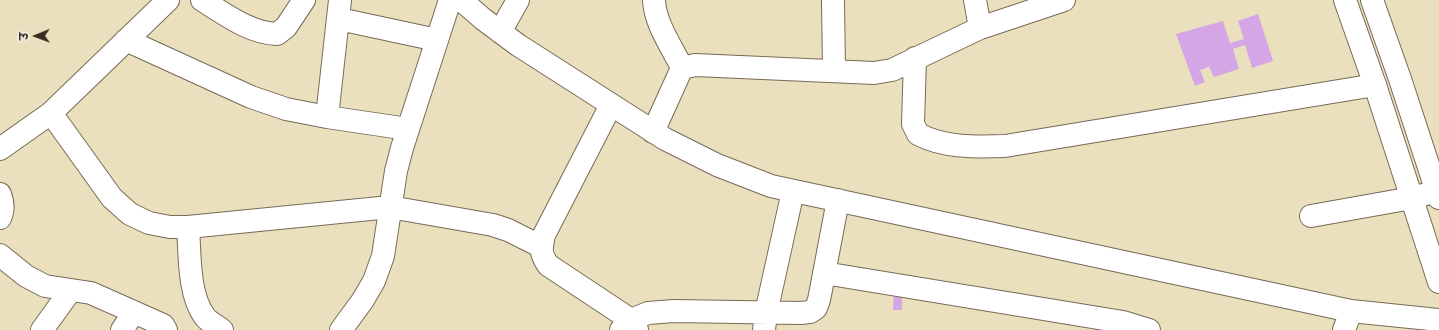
<!DOCTYPE html>
<meta charset="utf-8">
<style>
body{margin:0}
#map{position:relative;width:1439px;height:330px;overflow:hidden;background:#eae0bd;font-family:Mali,"Playpen Sans Deva",sans-serif}
canvas{display:block}
.north{position:absolute;left:16px;top:16px;width:40px;height:40px;-webkit-text-stroke:3px #f7f3e8;paint-order:stroke;rotate:269deg;font-size:11px;font-weight:700;line-height:16px;text-align:center;color:#3b2a1e}
.north::after{content:'';display:block;margin:auto;width:14px;height:18px;background:#3b2a1e;clip-path:polygon(50% 0,100% 100%,50% 72%,0 100%)}
</style>
<div id="map">
<canvas width="1439" height="330"></canvas>
<div class="north">उ</div>
</div>
<script>
const context = document.querySelector('canvas').getContext('2d');
context.lineJoin = 'round';
function fill(path, color) { context.fillStyle = color; context.fill(path, 'evenodd'); }
function strokePath(path, color, width, dash) { context.strokeStyle = color; context.lineWidth = width; context.lineCap = dash ? 'butt' : 'round'; context.setLineDash(dash || []); context.stroke(path); }
const building = new Path2D(`
 M1258,14L1273,61L1252,68L1245,45L1233,49L1239,69L1214,77L1209,67L1200,70L1205,82L1195,86L1176,34L1223,21L1230,43L1244,39L1238,21Z
 M894,290H902V310H893Z`);
const minor = new Path2D(`
 M202,0C225,14 249,33 277,34L286,27L304,0
 M461,0L483,19L518,45L665,139L717,165L771,186L1351,311L1439,320
 M654,0C655,24 672,47 682,68
 M833,0L834,71
 M339,19L437,40
 M980,28L1064,0
 M500,32L518,0
 M126,40L251,97L286,109L327,117L408,129
 M915,58L913,124L918,134C944,148 976,147 1005,146L1375,85
 M611,105L544,235C541,250 540,253 548,265L631,320L637,330
 M51,113L112,198L130,214L149,223L170,227H188L390,207L493,225L508,230L542,247
 M327,117L340,0
 M653,132L682,68L695,65L874,73L892,70L980,28L975,0
 M0,149L51,113L168,0
 M0,194C3,202 4,210 0,218
 M1311,216L1412,198L1437,191
 M188,227C190,254 188,295 205,317C209,322 217,326 222,330
 M0,255L26,276L45,286L91,293L163,325L166,330
 M824,273L1123,322L1149,330
 M42,330L71,290
 M122,330L134,312
 M341,330L363,300L374,281L383,256L396,171L402,148L450,0
 M621,330L631,320L648,313L674,311L801,313L810,312L816,308L819,300L838,200
 M764,330L766,313L793,191
 M1344,330L1351,311`);
const major = new Path2D(`
 M1345,0L1375,85L1439,282
 M1372,0L1400,79L1439,198`);
fill(building, '#d5a6e5');
strokePath(minor, '#786a56', 24);
strokePath(major, '#786a56', 24);
strokePath(minor, '#fff', 22);
strokePath(major, '#fff', 22);
</script>
